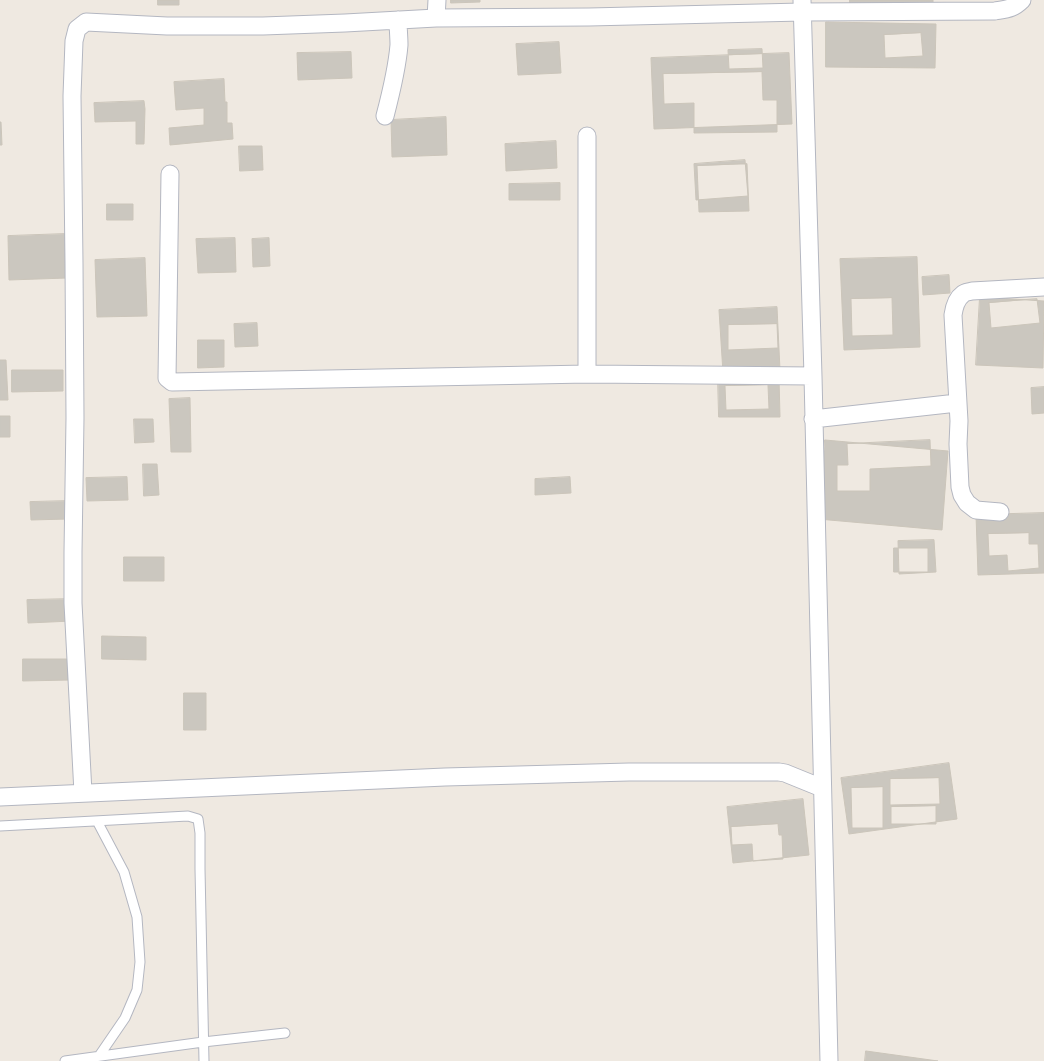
<!DOCTYPE html>
<style>
body{margin:0}
canvas{display:block;background:#efe9e1}
</style>
<canvas width="1044" height="1061"></canvas>
<script>
const context = document.querySelector('canvas').getContext('2d');
context.lineJoin = 'round';
function fill(path, color) { context.fillStyle = color; context.fill(path, 'evenodd'); }
function strokePath(path, color, width, dash) { context.strokeStyle = color; context.lineWidth = width; context.lineCap = dash ? 'butt' : 'round'; context.setLineDash(dash || []); context.stroke(path); }
const building = new Path2D(`
 M158,0H179V5H158Z
 M451,0H480V2L451,3Z
 M850,0H933V8L850,7Z
 M826,22L936,24L935,68L826,67Z
 M921,33L923,56L885,58L884,35Z
 M559,42L561,73L518,75L516,44Z
 M762,49L763,68L729,69L728,50Z
 M351,52L352,78L298,80L297,53Z
 M789,53L792,124L654,129L651,58Z
 M762,72L763,100H777V132L694,133V103L664,104L663,74Z
 M224,79L225,102H227V123H232L233,139L170,145L169,128L204,125V108L176,110L174,82Z
 M144,101L145,109L144,144H136V121L95,122L94,103Z
 M446,117L447,155L392,157L391,120Z
 M0,122H1L2,145H0Z
 M556,141L557,168L506,171L505,144Z
 M239,146H262L263,170L240,171Z
 M745,160L748,196L696,200L694,164Z
 M747,164L749,211L699,212L697,166Z
 M560,183V200H509V184Z
 M107,204H133V220H107Z
 M65,234L67,278L9,280L8,236Z
 M235,238L236,272L198,273L196,239Z
 M269,238L270,266L253,267L252,239Z
 M917,257L920,347L844,350L840,259Z
 M145,258L147,316L97,317L95,260Z
 M949,275L950,293L923,295L922,277Z
 M980,297L1044,301L1043,368L976,365Z
 M892,298L893,335L852,336L851,299Z
 M1037,299L1040,323L991,328L989,303Z
 M777,307L780,370L723,373L719,310Z
 M257,323L258,346L235,347L234,324Z
 M777,324L778,348L728,350V325Z
 M198,340H224V367L198,368Z
 M0,360H6L8,400H0Z
 M12,370H63V391L12,392Z
 M718,378H779L780,417H719Z
 M768,385L769,409L726,410L725,386Z
 M1044,387V413L1032,414L1031,388Z
 M190,398L191,452H171L169,399Z
 M0,416H10V437H0Z
 M134,419H153L154,442L135,443Z
 M825,440L948,451L942,530L818,519Z
 M930,440L931,466L870,469V491H837V465H848L847,444Z
 M143,464H157L159,495L144,496Z
 M127,477L128,500L87,501L86,478Z
 M570,477L571,493L535,495V479Z
 M68,501V519L31,520L30,502Z
 M1044,513V573L978,575L976,515Z
 M1029,533V544H1038L1039,568L1008,571L1007,555L989,556L988,534Z
 M934,540L936,572L899,574L898,541Z
 M894,548H928V572H894Z
 M124,557H164V581H124Z
 M71,599L72,621L28,623L27,600Z
 M102,636L146,637V660L102,659Z
 M23,659H70V680L23,681Z
 M184,693H206V730H184Z
 M949,763L957,819L849,834L841,778Z
 M939,778L940,804L890,805V779Z
 M883,787V828H852L851,788Z
 M803,799L809,855L733,863L727,807Z
 M936,806V824H891V807Z
 M778,824L779,835H782L783,859L753,861L752,844L732,845L731,827Z
 M866,1051L938,1061H865Z`);
const lane = new Path2D(`
 M97,821L124,872L137,917L140,962L137,990L125,1018L99,1056
 M0,826L188,816L198,819L200,833V869L204,1061
 M65,1061L203,1042L285,1033`);
const street = new Path2D(`
 M802,0L813,376L829,1061
 M436,18L437,0
 M385,116C391,93 397,69 399,45C399,37 398,28 398,20
 M587,136V374
 M170,174L167,378L172,382L587,374L813,376
 M813,419L957,403
 M1000,512L976,510L967,503L962,495L960,487L958,444L959,421L953,315C954,308 956,299 963,294C965,292 969,292 972,291L1044,287
 M83,793L73,603V552L75,418L74,263L72,96L74,41L77,29L86,22L167,26H263L345,23L436,18L589,17L802,12L995,11C1007,9 1013,9 1022,0
 M0,797L445,777L629,772H779L785,773L822,788`);
fill(building, '#cbc7bf');
strokePath(building, '#cbc5ba', 1);
strokePath(lane, '#b4b7c1', 11);
strokePath(street, '#b4b7c1', 19);
strokePath(lane, '#fff', 9);
strokePath(street, '#fff', 17);
</script>
